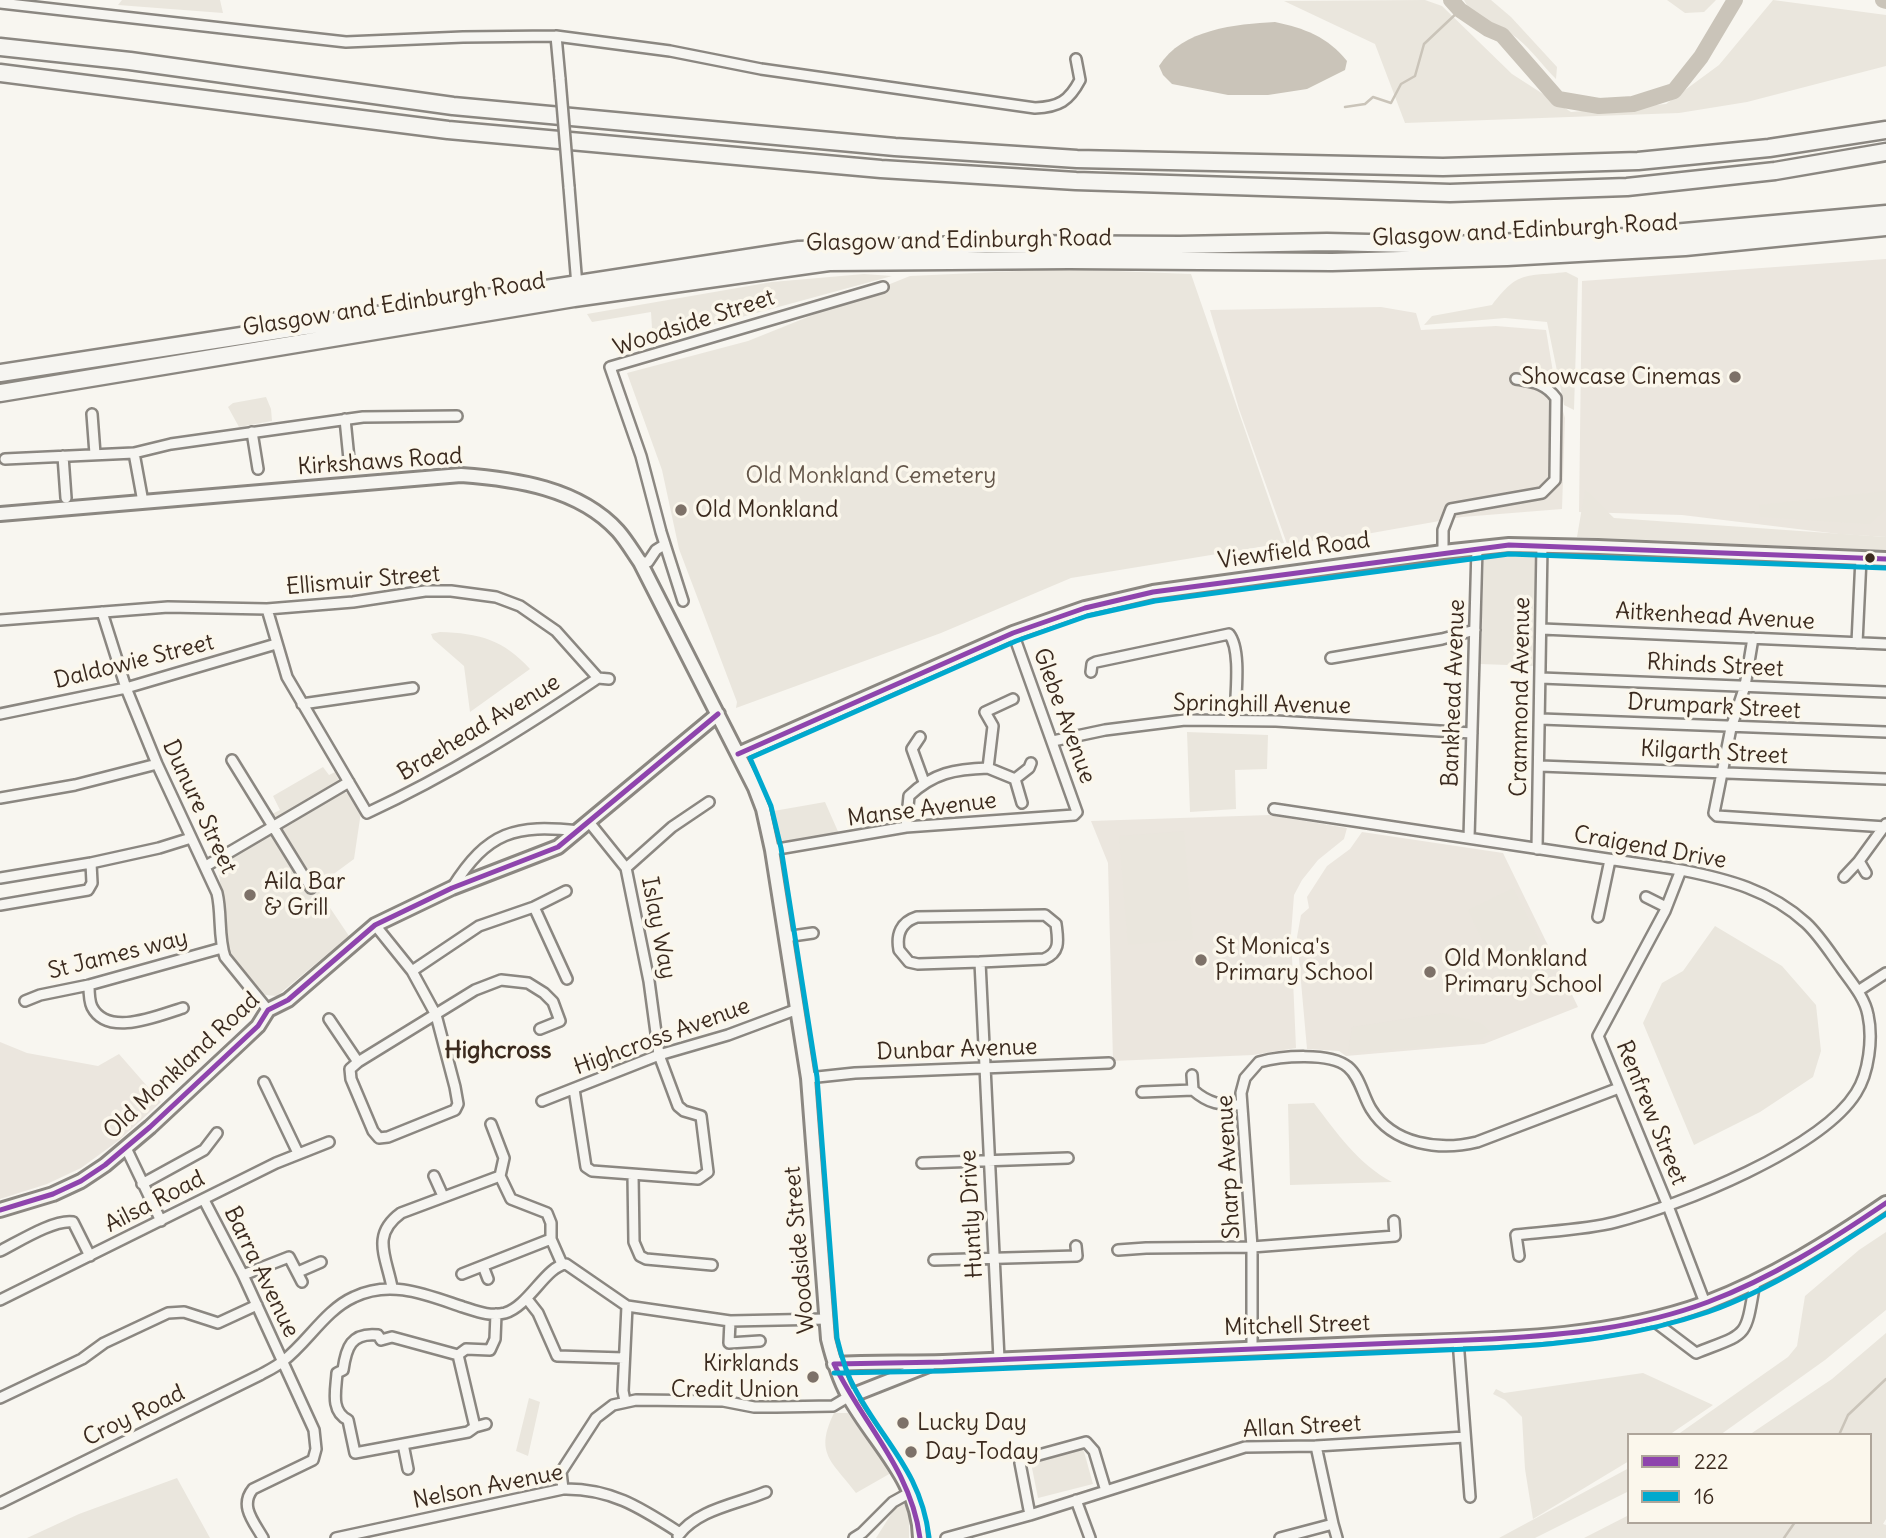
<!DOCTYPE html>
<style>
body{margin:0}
#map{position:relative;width:1886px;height:1538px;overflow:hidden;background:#f8f6f0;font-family:Delius,sans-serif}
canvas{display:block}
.legend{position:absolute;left:1627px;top:1433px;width:245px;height:91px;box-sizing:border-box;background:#fbf7ec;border:2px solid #aea59a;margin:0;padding:9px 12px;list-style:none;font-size:21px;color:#3b2a1e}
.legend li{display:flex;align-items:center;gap:14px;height:35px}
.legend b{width:35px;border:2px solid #aea59a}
</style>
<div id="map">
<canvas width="1886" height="1538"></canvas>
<ul class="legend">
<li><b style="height:9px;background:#8e44ad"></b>222</li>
<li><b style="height:9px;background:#00a9ce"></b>16</li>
</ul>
</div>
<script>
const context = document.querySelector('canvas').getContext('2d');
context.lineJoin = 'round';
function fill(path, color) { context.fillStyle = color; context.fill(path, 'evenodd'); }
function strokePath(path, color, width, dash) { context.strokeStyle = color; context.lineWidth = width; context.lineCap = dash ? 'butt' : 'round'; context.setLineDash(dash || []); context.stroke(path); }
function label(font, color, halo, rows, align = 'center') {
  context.font = font + ' Delius,sans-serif'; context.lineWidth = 7; context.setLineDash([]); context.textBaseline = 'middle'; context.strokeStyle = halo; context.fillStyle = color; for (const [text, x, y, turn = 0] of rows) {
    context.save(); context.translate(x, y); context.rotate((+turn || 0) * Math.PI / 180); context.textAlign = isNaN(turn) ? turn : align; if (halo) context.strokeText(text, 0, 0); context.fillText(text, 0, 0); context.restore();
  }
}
const built = new Path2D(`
 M1886,259V537L1839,534L1682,515L1579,512L1582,281Z
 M1381,307L1416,313L1421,330L1496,326L1546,330L1555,384L1565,418L1562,509L1462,517L1355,536L1287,544L1239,409L1210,310Z
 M1269,815L1347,828L1344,839L1318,860L1302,880L1294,895L1291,934L1296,1048L1253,1055L1113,1061L1108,863L1091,821Z
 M1362,832L1503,853L1578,1007L1484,1044L1346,1056L1339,1051L1307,1049L1297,937L1301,915L1309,908L1307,897L1327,866L1350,849Z
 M0,1042L27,1053L98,1066L119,1054L161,1102L118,1141L81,1168L47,1184L0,1199Z`);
const green = new Path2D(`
 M122,0H220L223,13L118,5Z
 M1425,0L1442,6L1512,74L1571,112L1666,104L1719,65L1773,0L1886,15V66L1747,102L1679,113L1405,123L1375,44L1284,1Z
 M1464,0H1491L1511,17L1557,67L1556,79C1543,66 1531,49 1517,38C1499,24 1475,22 1464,0Z
 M1667,0H1716L1704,12L1685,13Z
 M1062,269L1191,274L1284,543L1071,578L941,633L736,708L737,702L679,549L662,470L627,373L748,341L910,276Z
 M1566,272L1578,278L1574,410L1564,405L1547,322L1505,318L1424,325L1432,316L1492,305C1519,270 1524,277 1566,272Z
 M864,274L892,276L661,339L652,328L651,312L592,322L587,314L772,282Z
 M266,397L271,409L272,421L239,427L228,407L233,403Z
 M1585,490L1614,518L1886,537V550L1577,537Z
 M1886,491V509L1869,524L1760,517L1759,505Z
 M1484,557H1536L1535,666L1480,664Z
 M440,632C479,633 504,640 530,669L470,712L464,666L433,639L431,634Z
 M1187,732L1268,735L1267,769L1235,770L1236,809L1190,812Z
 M323,767L329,775L335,772L339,781L277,818L272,814L280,810L273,796Z
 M339,792L349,793L361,812L354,859L316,887L349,936L277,996L265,995L230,954L218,867Z
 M825,802L840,836L774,847L768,812Z
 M1184,831L1193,939L1128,945L1119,836Z
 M1513,888L1555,973L1510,995L1468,910Z
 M1715,926L1782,966L1816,1005L1821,1051L1813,1077L1760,1112L1694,1145L1643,1023L1662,983L1683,971Z
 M1443,1013L1481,1023L1490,1033L1475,1043L1348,1053L1352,1027Z
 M1314,1103C1337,1133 1358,1164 1392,1182L1290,1185L1288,1104Z
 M1886,1232V1310L1825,1360L1720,1435H1677L1788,1357L1797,1346L1805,1296L1859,1250Z
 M1886,1333V1519L1883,1524L1886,1525V1538H1584L1629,1515V1522H1870V1435H1749L1832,1379Z
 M1643,1373L1713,1405L1669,1435H1629V1461L1533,1519L1525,1469L1522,1417L1505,1400L1493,1394L1496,1389L1504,1393Z
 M529,1398L540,1402L528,1456L516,1451Z
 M834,1413H848L891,1473L856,1493C832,1461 814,1454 834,1413Z
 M1083,1448L1093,1484L1038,1498L1031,1463Z
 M1629,1468V1491L1535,1538H1499Z
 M177,1478L210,1538H27L79,1514Z
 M901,1502L909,1508V1538H876L895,1508Z`);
const water = new Path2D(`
 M1275,22C1304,28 1328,37 1347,61L1345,70L1307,89L1268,95H1228L1172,84L1163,75L1159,66C1182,29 1236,24 1275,22Z`);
const stream = new Path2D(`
 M1345,107L1365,104L1373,97L1391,103L1401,84L1415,76L1424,44L1460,10
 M1839,1435L1848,1415L1886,1379
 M1784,1538L1795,1522`);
const river = new Path2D(`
 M1451,0L1460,10L1488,29L1502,35L1558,99L1599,106L1633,104L1674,91L1701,57L1735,0
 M1883,0L1886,1`);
const street = new Path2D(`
 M0,3L346,42L463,37L556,36L670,51L761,69L1035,108C1059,107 1069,101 1080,80L1076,59
 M556,36L560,79
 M569,187L577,286
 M92,414L95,454
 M345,419L349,459
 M252,432L258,469
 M134,453L171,444L363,417L457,416
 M63,456L66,498
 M5,459L134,453L143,502
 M1443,552V530L1451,509L1542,493L1555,480L1556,398C1545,383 1533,382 1516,379
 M640,562H648L656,550L664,545
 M683,601L661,532L641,456L610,367L883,287
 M267,609L287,677L367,813C449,775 524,728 598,678L609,679
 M102,612L126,688L157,764L217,893C222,914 218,937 225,957L268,1010
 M0,620L168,607L267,609L353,602L425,591H451L496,597L520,606L556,631L598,678
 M1542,629L1886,644
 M1753,638L1745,686L1731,728L1714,813L1717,816L1886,827
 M1857,643L1861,558
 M1331,658L1442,639L1475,630
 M1091,672L1092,664L1096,662L1229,634C1242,650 1235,698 1235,719
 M1541,678L1886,692
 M302,704L413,688
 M0,714L126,688L276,644
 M1541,719L1886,732
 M920,737L912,749L924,782
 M1053,741L1105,730L1185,720L1276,721L1472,733
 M232,760L311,888
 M1540,766L1886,779
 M988,768L1015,779L1022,803
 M1015,779L1029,768L1031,763
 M0,798L75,785L157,764
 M1274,809L1681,870C1727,879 1770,890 1806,923C1820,936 1831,954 1842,969C1852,983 1865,998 1868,1015C1873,1038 1869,1073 1856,1093C1821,1149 1681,1205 1616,1222C1585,1230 1549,1231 1516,1235L1519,1256
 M906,827L909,796C933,773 955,769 988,768L993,726L985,712L1013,699
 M1469,838L1477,548
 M1537,849L1542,545
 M772,850L906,827L1074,815L1077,812L1013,633
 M206,866L349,782
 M626,868L672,827L709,802
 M1681,870L1665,911L1598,1036L1668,1206L1705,1303
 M1866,873L1859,861L1886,824
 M1844,877L1859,861
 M0,878L91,863L159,848L191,838
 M452,888C488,831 515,824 579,831
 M1646,897L1666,907
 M0,905L88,890L92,883L91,863
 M534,907L567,979
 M1598,917L1610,860
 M785,937L813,933
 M980,962L1044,959C1061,952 1058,940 1056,924L1045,915L917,917C901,922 896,934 899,950L909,962L918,964L980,962L999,1359
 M412,971L479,926L534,907L566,891
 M89,985C89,992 89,1001 92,1007C108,1038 159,1015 183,1008
 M1858,991L1886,973
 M25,1001L40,995L89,985L222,948
 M329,1019L358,1062L350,1069L351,1079L373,1131L379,1138L388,1137L455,1110L458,1104L455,1087L436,1015L412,971L375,925
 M358,1062L475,990L501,980L528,983L544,993L553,1002L560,1021L540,1029
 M1192,1075L1193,1090
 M808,1078L855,1073L1109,1063
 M264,1082L298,1153
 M574,1089L586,1167L592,1171L698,1179L708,1172L701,1116L684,1111L678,1106L659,1055L649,981L626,868L589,822
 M1142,1092L1193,1090C1209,1104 1220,1105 1241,1105
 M542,1101L659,1055L728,1035L795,1010
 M491,1124L504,1158L500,1176
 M126,1148L161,1221
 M922,1163L1068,1158
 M633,1175L634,1242L640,1256L646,1259L712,1265
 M434,1176L443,1196
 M500,1176L511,1199L547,1213L551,1223V1239L562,1264
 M142,1184L204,1150L217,1133
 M204,1200L243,1275L314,1430L316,1449L313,1460L253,1489C239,1506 254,1522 263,1538
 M1118,1250L1146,1248L1252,1247L1395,1236L1394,1221
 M0,1251C18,1242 54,1219 73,1222L90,1256
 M934,1260L1077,1256L1076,1246
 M483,1266L488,1279
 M298,1272L321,1262
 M462,1274L551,1239
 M243,1275L289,1257L302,1282
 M392,1287C386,1256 371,1235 401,1213L500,1176
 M527,1299L538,1313L557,1356L624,1358
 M0,1300L276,1163L329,1142
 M1651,1319L1696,1353C1749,1332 1745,1340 1755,1282
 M730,1321L729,1343L760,1341
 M1458,1340L1470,1497
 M1252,1349V1247L1241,1093L1245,1078L1259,1062C1281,1056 1330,1052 1348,1067C1360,1077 1363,1096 1371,1109C1393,1145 1440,1151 1477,1142L1619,1088
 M458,1355L475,1427
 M0,1398L82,1359L104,1343L168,1313L184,1312L218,1323L257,1305
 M625,1401L623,1391L627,1306
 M486,1424L475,1427L468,1432L355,1453L348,1420C330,1411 336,1390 337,1373L343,1370C346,1348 351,1332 378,1335L381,1340L392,1337L458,1355L466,1349L490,1350L495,1339L496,1314
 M403,1444L408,1469
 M563,1489L561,1472L596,1418L613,1405L636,1400L723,1401L754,1407H776L833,1406L848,1397
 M1076,1500L1090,1538
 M0,1503L260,1375C267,1371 276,1367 283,1361C308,1342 325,1310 354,1297C391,1279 427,1295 463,1307C476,1311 490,1317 505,1313C529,1306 546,1266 566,1264L627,1306L730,1321L827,1319
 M1030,1515L1020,1463L1024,1459L1086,1442L1094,1451L1106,1491
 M1333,1524L1337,1538
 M678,1536C697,1509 738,1504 766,1492
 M336,1538L563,1489C611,1488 641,1508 680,1533
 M854,1538L862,1533L893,1502L911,1492
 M946,1538L1030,1515L1245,1447L1316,1446L1465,1437
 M1280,1538L1333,1524L1316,1446`);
const secondary = new Path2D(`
 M0,514L461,475C515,479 579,488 618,531C626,540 633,552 640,562L755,788L763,809L772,850L808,1078L828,1339C833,1359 838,1377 848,1395C874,1443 919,1480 920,1538
 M738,754L1013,633L1085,608L1153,592L1443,552L1509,545L1598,547L1886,559
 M0,1210L53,1194L81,1181L105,1165L150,1127L241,1042L258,1026L268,1010L288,1000L375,925L452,888L558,847L718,714
 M834,1364C870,1362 906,1363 943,1362C1082,1356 1222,1350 1361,1344C1476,1339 1596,1343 1706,1303C1771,1278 1829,1242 1886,1203
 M848,1397L929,1365`);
const highway = new Path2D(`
 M0,47L130,61L453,106L895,147L1077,159L1443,167L1638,161L1769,148L1886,130
 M0,73L448,130L881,169L1076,181L1450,193L1627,187L1775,171L1886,152
 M0,373L799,250L994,244L1180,245L1327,242L1452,245L1628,237L1886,214
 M0,393L574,298L829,262L1069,260L1332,262L1507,257L1685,247L1886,227`);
const streetBridge = new Path2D(`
 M560,79L569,187`);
const bus1 = new Path2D(`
 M738,754L1013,633L1085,608L1153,592L1509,545L1886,559
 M0,1210L53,1194L81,1181L105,1165L150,1127L258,1026L268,1010L288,1000L375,925L452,888L558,847L718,714
 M920,1538C911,1469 863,1424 834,1364L943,1362L1492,1339C1565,1335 1639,1328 1708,1302C1772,1278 1830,1241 1886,1203`);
const bus2 = new Path2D(`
 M834,1373L943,1371L1492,1348C1565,1344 1638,1336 1708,1312C1772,1289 1830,1251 1886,1214
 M929,1537C921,1472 884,1443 855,1389C846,1373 841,1355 837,1338L817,1077L781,848L771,806L750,758L1016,641L1087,616L1155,601L1509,554L1886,568`);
const markers = [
 [1735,377,7,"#7d7168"],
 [681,510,7,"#7d7168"],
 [1870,558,6,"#3b2a1e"],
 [250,895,7,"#7d7168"],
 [1201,960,7,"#7d7168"],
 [1430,972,7,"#7d7168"],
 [813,1377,7,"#7d7168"],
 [903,1423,7,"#7d7168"],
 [911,1452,7,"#7d7168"]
];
const streetNames = [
 ["Glasgow and Edinburgh Road",1525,231,-3],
 ["Glasgow and Edinburgh Road",959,241,-1],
 ["Glasgow and Edinburgh Road",394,305,-9],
 ["Woodside Street",694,323,-18],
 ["Kirkshaws Road",380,462,-4],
 ["Viewfield Road",1294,551,-8],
 ["Ellismuir Street",363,581,-5],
 ["Aitkenhead Avenue",1715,617,3],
 ["Daldowie Street",134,662,-14],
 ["Rhinds Street",1715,666,3],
 ["Bankhead Avenue",1454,693,-88],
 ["Crammond Avenue",1521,697,-89],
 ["Springhill Avenue",1262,705,1],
 ["Drumpark Street",1714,707,3],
 ["Glebe Avenue",1064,716,70],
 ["Braehead Avenue",479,728,-31],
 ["Kilgarth Street",1714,753,3],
 ["Dunure Street",199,807,65],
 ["Manse Avenue",922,810,-7],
 ["Craigend Drive",1650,848,10],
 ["Islay Way",658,928,79],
 ["St James way",118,955,-14],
 ["Highcross Avenue",662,1037,-20],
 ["Dunbar Avenue",957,1050,-2],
 ["Old Monkland Road",182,1066,-43],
 ["Renfrew Street",1651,1113,68],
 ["Sharp Avenue",1229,1167,-93],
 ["Ailsa Road",155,1202,-27],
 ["Huntly Drive",972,1214,-93],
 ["Woodside Street",800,1250,-95],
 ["Barra Avenue",261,1272,64],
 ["Mitchell Street",1297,1326,-2],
 ["Croy Road",134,1416,-26],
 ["Allan Street",1302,1427,-3],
 ["Nelson Avenue",488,1487,-11]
];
const poiNames = [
 ["Showcase Cinemas",1721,377,"right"],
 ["Old Monkland",695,510],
 ["Aila Bar",264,882],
 ["& Grill",264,908],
 ["St Monica's",1215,947],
 ["Primary School",1215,973],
 ["Old Monkland",1444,959],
 ["Primary School",1444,985],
 ["Kirklands",799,1364,"right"],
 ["Credit Union",799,1390,"right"],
 ["Lucky Day",917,1423],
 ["Day-Today",925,1452]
];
const parkNames = [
 ["Old Monkland Cemetery",871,476]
];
const neighbourhoodNames = [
 ["Highcross",498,1051]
];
fill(built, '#ebe6de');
fill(green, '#eae6dd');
fill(water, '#cac4b9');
strokePath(stream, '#cac4b9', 2.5);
strokePath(river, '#cac4b9', 16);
strokePath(street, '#8b8781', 14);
strokePath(secondary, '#8b8781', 18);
strokePath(highway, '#8b8781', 21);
strokePath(street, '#f6f5f1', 9);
strokePath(secondary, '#f6f5f1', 12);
strokePath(highway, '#f6f5f1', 16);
strokePath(streetBridge, '#8b8781', 14, []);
strokePath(streetBridge, '#f6f5f1', 9);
strokePath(bus1, '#8e44ad', 5);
strokePath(bus2, '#00a9ce', 5);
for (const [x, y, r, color] of markers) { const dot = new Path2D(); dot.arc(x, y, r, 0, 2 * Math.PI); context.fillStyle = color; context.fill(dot); strokePath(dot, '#fbf7ec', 2.5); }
label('23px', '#3b2a1e', '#fbf7ec', streetNames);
label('23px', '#3b2a1e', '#fbf7ec', poiNames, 'left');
label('23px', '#64564a', '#fbf7ec', parkNames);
label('bold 24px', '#3b2a1e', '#fbf7ec', neighbourhoodNames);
</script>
